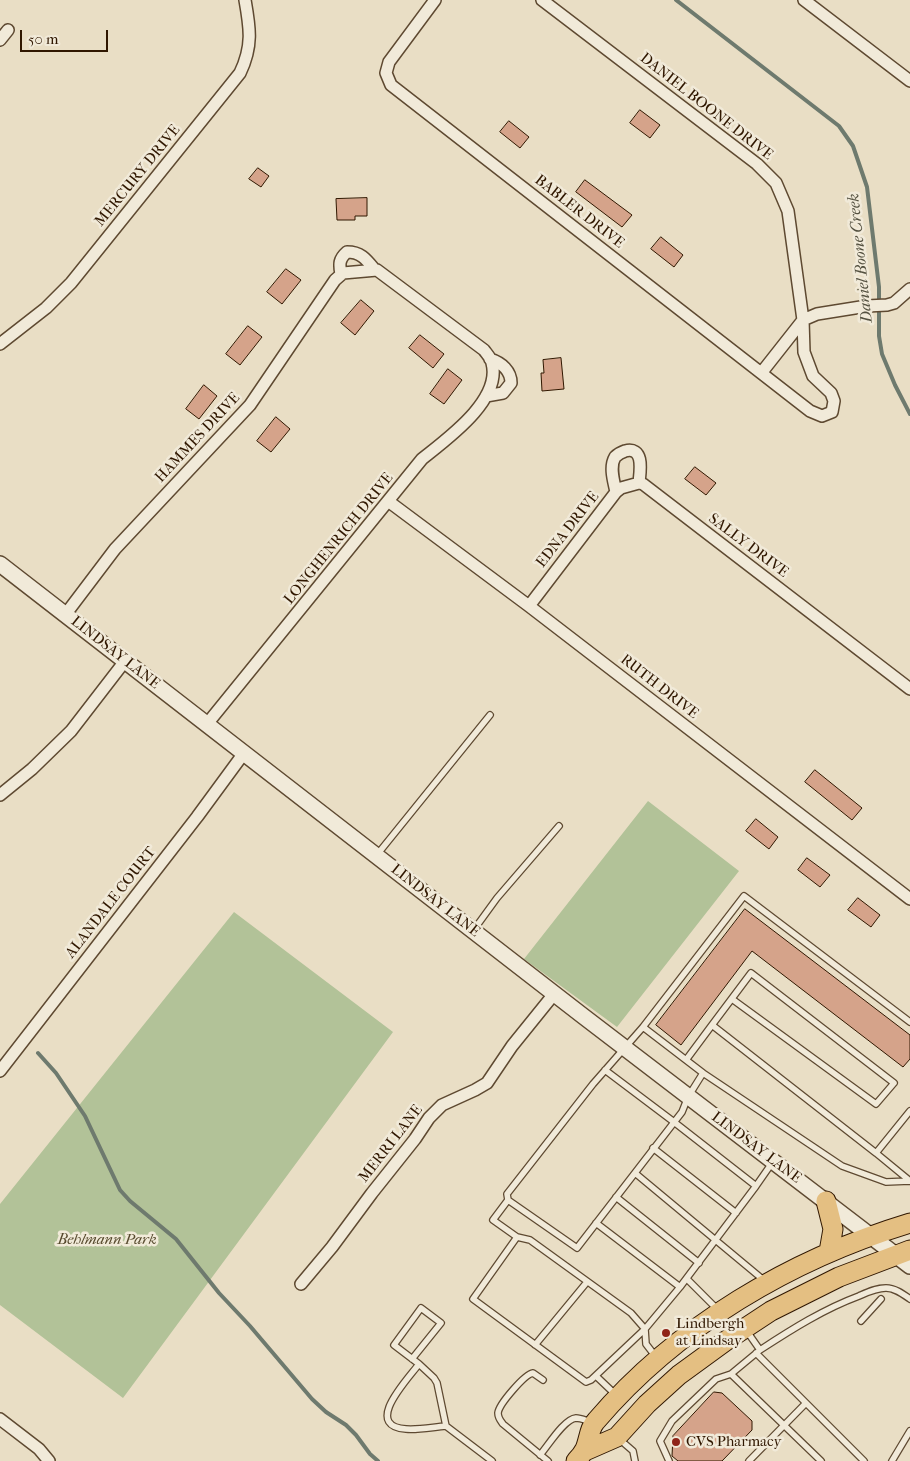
<!DOCTYPE html>
<style>
body{margin:0}
#map{position:relative;width:910px;height:1461px;overflow:hidden;background:#e9dec5;font-family:"IM FELL French Canon",serif}
canvas{display:block}
.scale{position:absolute;left:20px;top:30px;width:88px;height:22px;box-sizing:border-box;border:2px solid #301700;border-top:0;padding-left:6px;font-size:15px;line-height:18px;white-space:nowrap;color:#301700;-webkit-text-stroke:4px #f1ead9;paint-order:stroke}
</style>
<div id="map">
<canvas width="910" height="1461"></canvas>
<div class="scale">50 m</div>
</div>
<script>
const context = document.querySelector('canvas').getContext('2d');
context.lineJoin = 'round';
function fill(path, color) { context.fillStyle = color; context.fill(path, 'evenodd'); }
function strokePath(path, color, width, dash) { context.strokeStyle = color; context.lineWidth = width; context.lineCap = dash ? 'butt' : 'round'; context.setLineDash(dash || []); context.stroke(path); }
function label(font, color, halo, rows, align = 'center') {
  context.font = font + ' "IM FELL French Canon",serif'; context.lineWidth = 5; context.setLineDash([]); context.textBaseline = 'middle'; context.strokeStyle = halo; context.fillStyle = color; for (const [text, x, y, turn = 0] of rows) {
    context.save(); context.translate(x, y); context.rotate((+turn || 0) * Math.PI / 180); context.textAlign = isNaN(turn) ? turn : align; if (halo) context.strokeText(text, 0, 0); context.fillText(text, 0, 0); context.restore();
  }
}
const green = new Path2D(`
 M648,801L739,871L617,1027L524,959Z
 M234,912L393,1032L123,1398L0,1305V1204Z`);
const stream = new Path2D(`
 M676,0L839,126L853,146L867,187L879,287V336L882,354L895,385L910,414
 M38,1053L56,1073L85,1116L120,1190L130,1201L176,1239L219,1293L250,1326L312,1399L326,1412L346,1425L356,1435L370,1454L378,1461`);
const building = new Path2D(`
 M640,110L660,125L650,138L630,123Z
 M509,121L529,137L520,148L500,132Z
 M258,168L269,176L261,187L249,179Z
 M585,180L632,215L622,227L576,192Z
 M367,198V216H355V220H337L336,199Z
 M661,237L683,255L674,267L651,249Z
 M286,269L301,280L282,304L267,292Z
 M361,300L374,311L355,335L341,323Z
 M248,326L262,337L240,365L226,354Z
 M420,335L444,354L433,368L409,348Z
 M561,358L564,389L542,391L541,373H544L543,360Z
 M448,369L462,380L444,404L430,394Z
 M204,385L217,396L199,419L186,409Z
 M276,417L290,429L271,452L257,441Z
 M695,467L716,483L706,495L685,479Z
 M815,770L862,808L852,820L805,782Z
 M756,819L778,837L769,849L746,831Z
 M807,858L830,875L820,887L798,870Z
 M858,898L880,915L871,927L848,910Z
 M745,909L910,1035V1059L903,1067L752,951L681,1045L656,1025Z
 M714,1392L722,1393L752,1421V1430L722,1461H678L672,1456L673,1436Z`);
const service = new Path2D(`
 M376,856L490,715
 M473,931L497,898L559,826
 M712,1025L751,973L894,1083L876,1104L732,999
 M643,1027L703,1073L688,1097L682,1112L577,1248L508,1200L507,1194L593,1084L643,1027L744,896L910,1022
 M686,1060L712,1025L876,1153
 M703,1073L842,1166L886,1182L910,1181
 M653,1148L736,1213
 M635,1173L766,1282
 M910,1181L876,1153L910,1111
 M756,1186L772,1163
 M616,1197L699,1263
 M508,1200L493,1220L517,1237L473,1299L586,1382L591,1380L645,1329L680,1287L756,1186L674,1122L605,1070
 M596,1223L680,1287
 M517,1237L530,1240L631,1313L645,1329L646,1344L656,1357
 M687,1279L719,1311
 M861,1321L881,1299
 M746,1330L760,1350L731,1374L821,1461
 M535,1345L587,1282
 M760,1350C792,1329 824,1309 859,1296C868,1292 876,1288 886,1288C895,1288 903,1294 910,1299
 M756,1353L864,1461
 M412,1359L441,1323L421,1308L394,1345L419,1364
 M596,1376L616,1395
 M543,1380L533,1373C525,1374 499,1404 498,1413C498,1418 500,1420 503,1424L548,1461
 M446,1426C433,1427 419,1430 406,1429C362,1426 408,1379 419,1364L434,1378L437,1383L446,1426L492,1461
 M618,1438L633,1451L635,1461
 M540,1455C548,1446 564,1419 576,1418C581,1418 587,1421 591,1422
 M669,1461L660,1441L672,1421L716,1379L731,1374
 M749,1461L806,1403
 M892,1461L910,1431`);
const minor = new Path2D(`
 M435,0L389,62L386,73L391,85L810,411L822,416L832,412L834,401L831,393L813,376L804,352L803,320L788,211L776,183L757,164L542,0
 M804,0L910,81
 M0,40L8,30
 M341,274C339,264 339,259 347,252C361,252 366,259 375,270
 M0,344L46,308L71,283L240,73C253,46 250,28 245,0
 M762,372L803,320L817,314L867,306L887,305L894,303L910,289
 M486,396L503,393L511,383C511,371 502,363 490,359
 M639,483L643,484L910,689
 M616,492C614,482 609,467 615,457C617,455 622,452 625,451C645,446 640,472 639,483
 M388,501L529,606L910,899
 M529,606L616,492L621,488L639,483
 M65,615L115,549L250,405L335,280L343,273L377,270L484,350C487,354 491,358 492,363C502,400 447,439 422,459L207,724
 M0,795L32,769L71,731L125,661
 M0,1071L197,817L244,753
 M301,1284L332,1247L372,1193L415,1139L429,1118L442,1105L475,1090L487,1083L512,1046L554,994
 M0,1419L39,1449L49,1461`);
const tertiary = new Path2D(`
 M0,564L583,1016L910,1266`);
const primary = new Path2D(`
 M826,1201L833,1229L829,1252
 M585,1451L617,1437L647,1404L679,1375L727,1340L771,1311L839,1277L910,1250
 M576,1461C580,1457 583,1453 585,1449C589,1440 589,1428 596,1421C677,1326 791,1259 910,1223`);
const markers = [
 [666,1333,5,"#8f2418"],
 [676,1442,5,"#8f2418"]
];
const streetNames = [
 ["DANIEL BOONE DRIVE",706,107,38],
 ["MERCURY DRIVE",138,176,-51],
 ["BABLER DRIVE",579,212,38],
 ["HAMMES DRIVE",198,438,-47],
 ["EDNA DRIVE",568,530,-52],
 ["LONGHENRICH DRIVE",339,539,-51],
 ["SALLY DRIVE",748,546,37],
 ["LINDSAY LANE",115,653,38],
 ["RUTH DRIVE",659,687,38],
 ["LINDSAY LANE",435,901,38],
 ["ALANDALE COURT",111,903,-52],
 ["MERRI LANE",391,1144,-52],
 ["LINDSAY LANE",756,1148,37]
];
const parkNames = [
 ["Behlmann Park",107,1240]
];
const poiNames = [
 ["Lindbergh",676,1324],
 ["at Lindsay",676,1341],
 ["CVS Pharmacy",686,1442]
];
const waterNames = [
 ["Daniel Boone Creek",861,258,-96]
];
fill(green, '#b2c298');
strokePath(stream, '#6e7a6e', 4);
fill(building, '#d5a38a');
strokePath(building, '#301700', 1);
strokePath(service, '#5e4931', 8);
strokePath(minor, '#5e4931', 14);
strokePath(tertiary, '#5e4931', 18);
strokePath(primary, '#301700', 21);
strokePath(service, '#f1ead9', 5.5);
strokePath(minor, '#f1ead9', 11);
strokePath(tertiary, '#f1ead9', 15);
strokePath(primary, '#e4bf82', 19);
for (const [x, y, r, color] of markers) { const dot = new Path2D(); dot.arc(x, y, r, 0, 2 * Math.PI); context.fillStyle = color; context.fill(dot); strokePath(dot, '#f1ead9', 2); }
label('15px', '#301700', '#f1ead9', streetNames);
label('italic 15px', '#574a2e', '#f1ead9', parkNames);
label('15px', '#301700', '#f1ead9', poiNames, 'left');
label('italic 16px', '#545140', '#f1ead9', waterNames);
</script>
